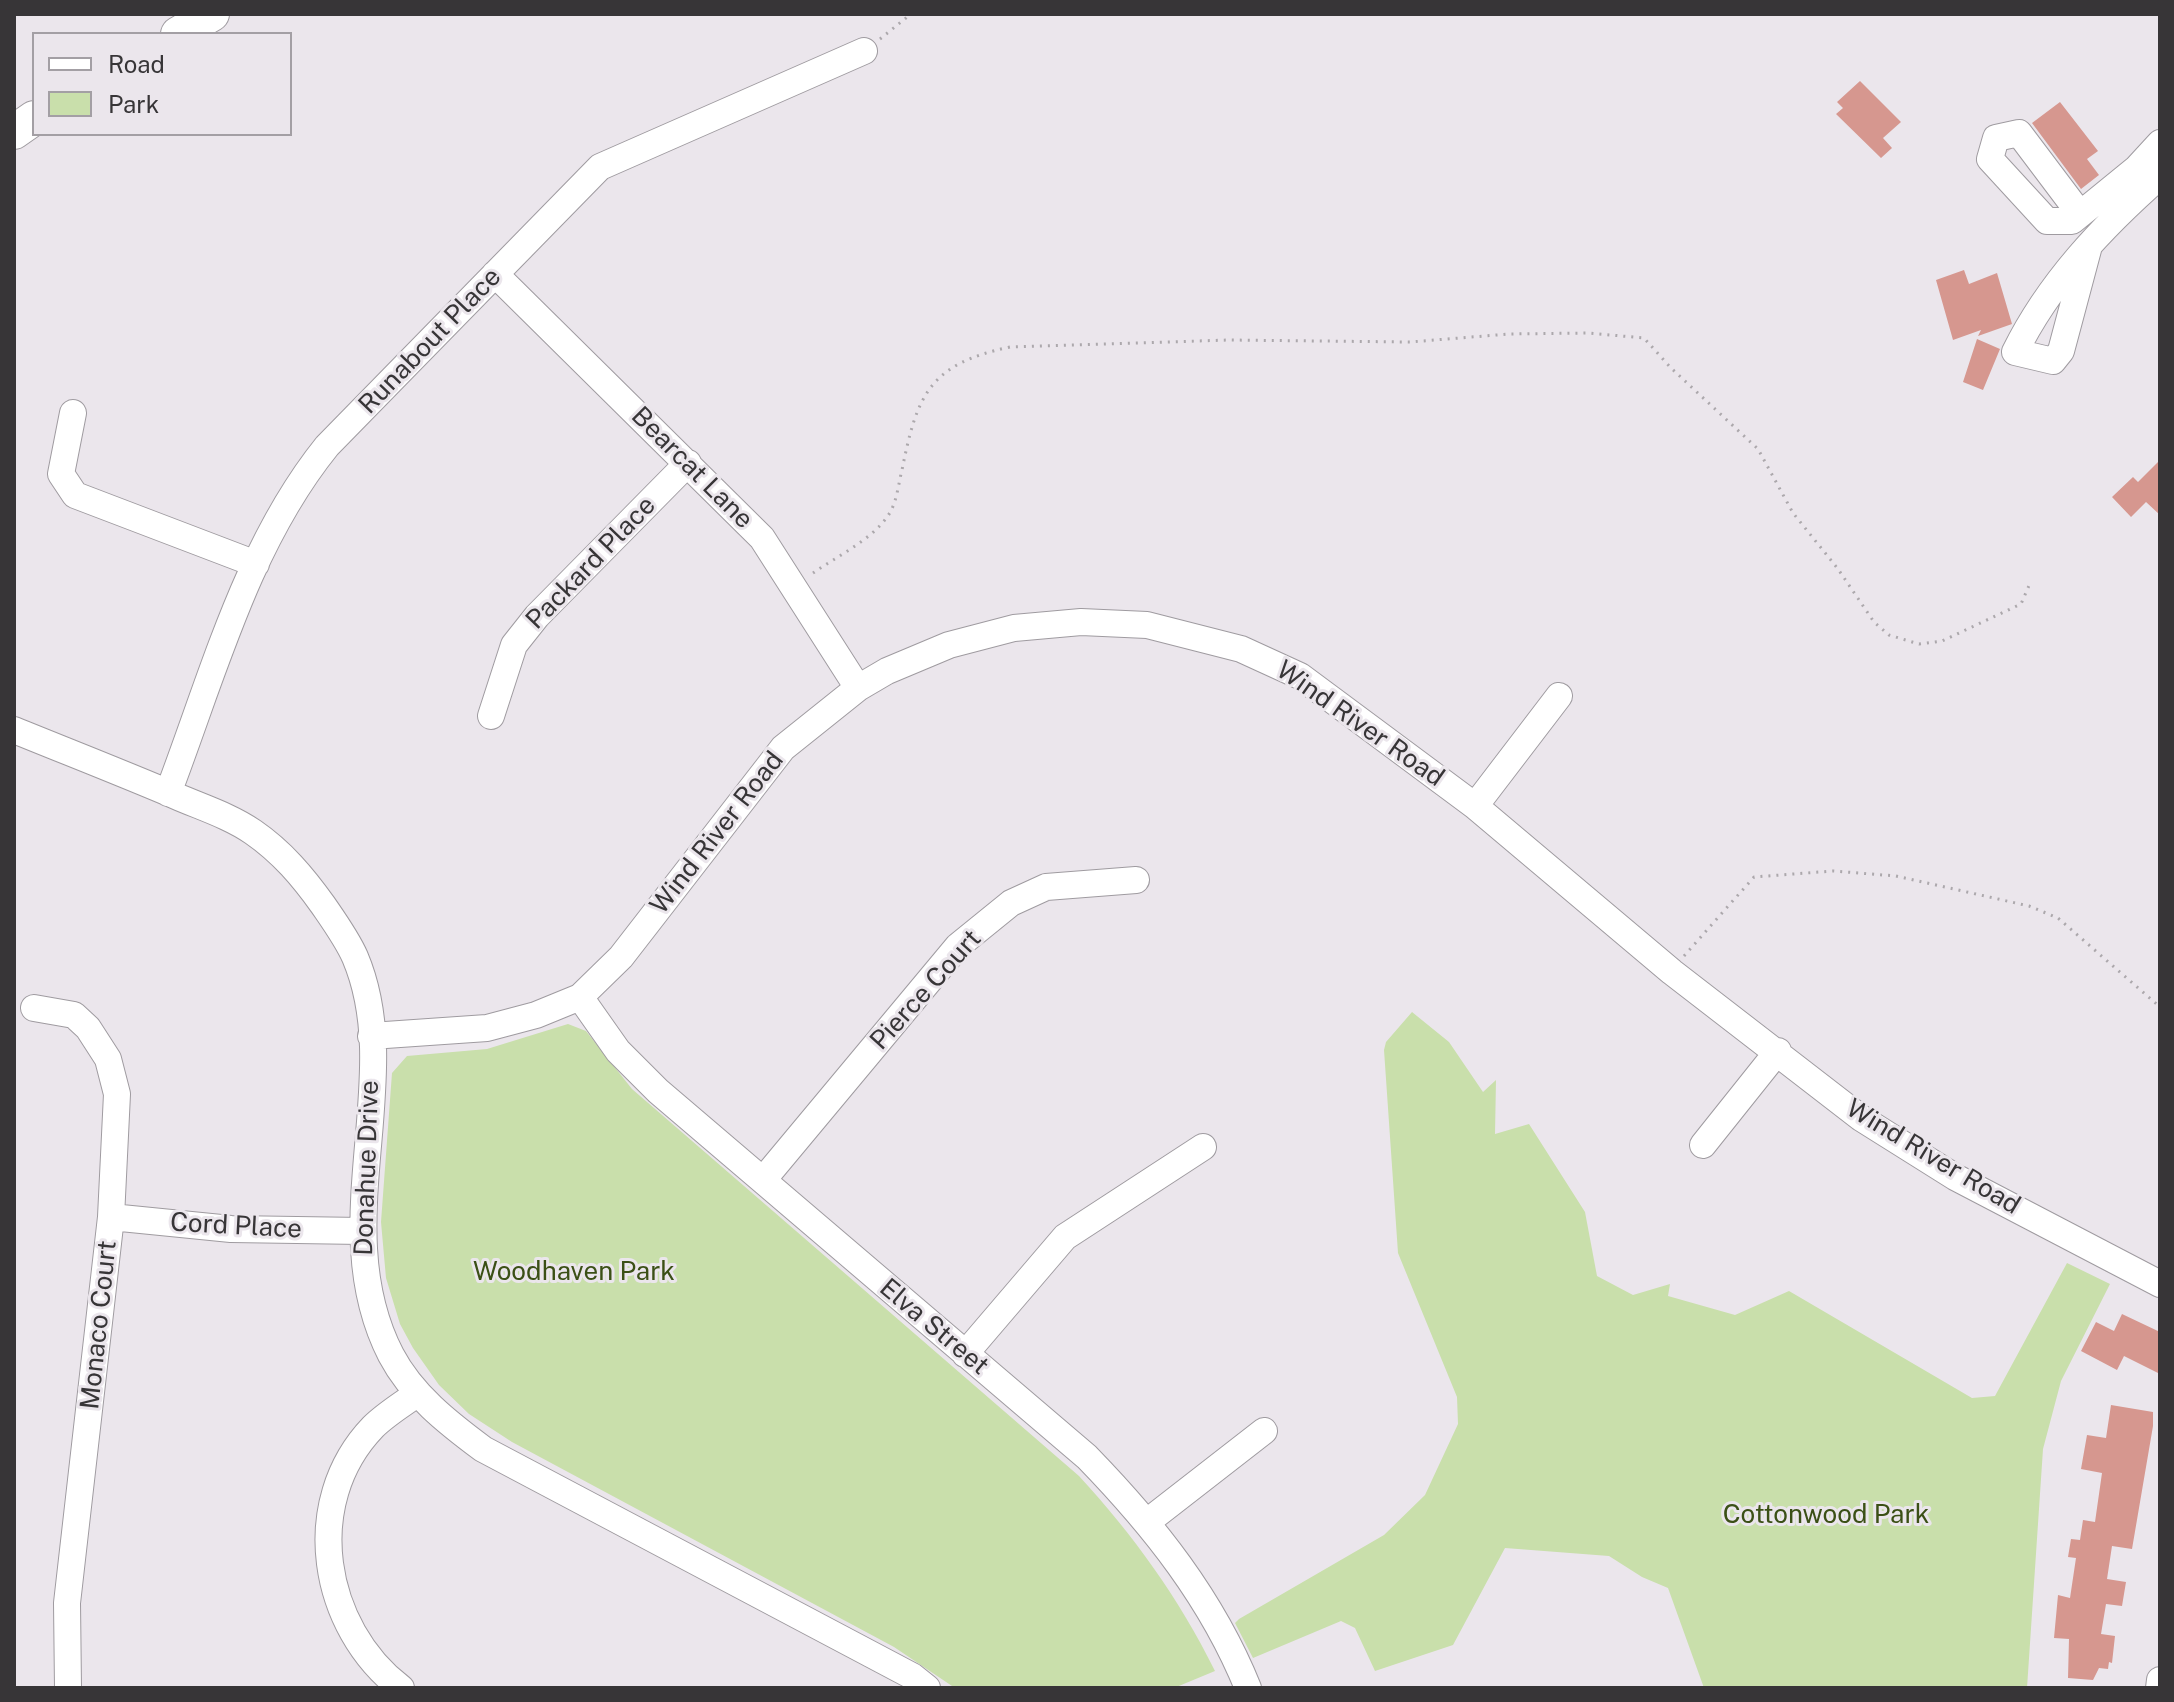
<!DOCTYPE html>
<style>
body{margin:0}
#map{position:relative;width:2174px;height:1702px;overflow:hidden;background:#ebe6ec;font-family:"Public Sans",sans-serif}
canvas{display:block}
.frame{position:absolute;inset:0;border:16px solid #373537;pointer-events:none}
.legend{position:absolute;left:32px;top:32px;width:260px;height:104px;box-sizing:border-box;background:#ebe6ec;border:2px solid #a39fa4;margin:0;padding:10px 14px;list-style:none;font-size:24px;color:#373537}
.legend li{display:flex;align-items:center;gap:16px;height:40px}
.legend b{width:40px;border:2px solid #a39fa4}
</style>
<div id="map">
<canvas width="2174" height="1702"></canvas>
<div class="frame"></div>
<ul class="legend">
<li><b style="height:10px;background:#fff"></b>Road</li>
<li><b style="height:22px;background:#c9dfab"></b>Park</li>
</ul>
</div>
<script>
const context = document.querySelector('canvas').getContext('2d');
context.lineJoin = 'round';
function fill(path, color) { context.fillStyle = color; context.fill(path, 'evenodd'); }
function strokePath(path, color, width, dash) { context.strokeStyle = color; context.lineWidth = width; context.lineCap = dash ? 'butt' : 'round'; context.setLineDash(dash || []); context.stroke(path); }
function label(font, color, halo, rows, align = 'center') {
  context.font = font + ' "Public Sans",sans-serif'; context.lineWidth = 6; context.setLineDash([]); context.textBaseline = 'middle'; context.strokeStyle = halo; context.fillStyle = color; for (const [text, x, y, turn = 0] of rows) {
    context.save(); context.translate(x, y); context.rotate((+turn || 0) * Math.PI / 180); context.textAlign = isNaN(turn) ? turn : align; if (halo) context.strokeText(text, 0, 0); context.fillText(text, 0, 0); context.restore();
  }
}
const green = new Path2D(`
 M1412,1012L1449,1042L1483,1092L1496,1080L1495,1134L1529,1124L1585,1212L1597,1276L1633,1295L1670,1284L1668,1296L1735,1315L1789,1291L1972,1398L1995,1396L2067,1263L2110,1284L2061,1381L2043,1449L2027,1688H1704L1668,1588L1642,1577L1609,1556L1505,1548L1453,1645L1375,1671L1355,1628L1341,1621L1253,1658L1235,1623L1239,1619L1384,1535L1425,1495L1458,1424L1457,1397L1398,1253L1384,1050L1386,1042Z
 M568,1024L586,1031L632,1089L1079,1476C1134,1536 1179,1598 1215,1671L1174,1688H955L894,1647L512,1442L469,1414L439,1385L413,1348L400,1324L386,1278L381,1222L392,1073L407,1056L487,1049Z`);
const building = new Path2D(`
 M1860,81L1901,122L1883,138L1892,148L1881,158L1836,114L1843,108L1837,102Z
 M2060,102L2098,151L2087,159L2099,175L2081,189L2032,123Z
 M1964,270L1969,284L1997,273L2012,324L1978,336L1981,330L1953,340L1936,280Z
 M1977,339L2000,349L1983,390L1963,382Z
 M2160,460V515L2146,502L2131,517L2112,497L2133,477L2138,482Z
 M2122,1314L2160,1332V1374L2124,1356L2117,1370L2081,1351L2096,1322L2114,1331Z
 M2111,1405L2153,1412V1426L2132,1549L2112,1546L2107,1579L2126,1582L2122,1606L2106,1604L2101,1634L2115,1636L2112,1663L2109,1662L2108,1669L2099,1668L2093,1680L2068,1678L2069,1639L2054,1638L2058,1595L2070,1598L2076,1558L2068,1557L2071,1539L2080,1540L2083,1520L2095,1522L2102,1473L2081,1469L2087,1435L2106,1438Z`);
const path = new Path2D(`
 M880,39L911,14
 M813,573C836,557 871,540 887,517C897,504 898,485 902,470C917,395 929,364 1010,347L1229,340L1410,342L1509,334L1588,333L1644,338L1671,368L1758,449L1793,513L1838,569L1874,622L1889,635L1919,644L1942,641L2021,604L2031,581
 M1684,956L1754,877L1833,871L1896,876L2029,906L2058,918L2160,1007`);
const minor = new Path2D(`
 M2080,214L2019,133L1996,138L1990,159L2047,221H2072L2137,168L2160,143
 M2089,246L2061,351L2053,361L2015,352C2049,283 2102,227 2160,176
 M495,274L762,538L858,688
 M73,413L61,474L75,495L256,564
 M491,716L514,645L537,616L688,463
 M14,730C68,752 122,773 176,796C201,807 230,816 253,832C282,852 303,877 323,905C334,921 347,939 355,957C407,1079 324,1225 391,1355C412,1395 448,1423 483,1449L912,1676L927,1688
 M168,793C213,675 247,545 327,446L600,167L864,51
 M1475,806L1559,696
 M580,997L618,1051L658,1091L1087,1457C1154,1526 1212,1599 1248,1688
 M34,1008L74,1015L88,1028L108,1059L117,1094L111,1217L67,1603L68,1688
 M371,1036L487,1028L536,1015L580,997L621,957L783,748L858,688L887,671L949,645L1014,628L1081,622L1147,625L1241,649L1300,676L1475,806L1672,972L1861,1118L1955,1177L2160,1284
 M1703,1145L1778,1051
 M763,1180L958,946L1011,903L1046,887L1136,880
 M111,1217L231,1229L362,1231
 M965,1354L1065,1237L1203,1147
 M1147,1522L1264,1431
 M401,1688C322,1628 300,1503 373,1427C386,1414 403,1404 418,1393
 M2159,1688L2160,1680`);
const major = new Path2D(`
 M178,34L212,14
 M14,132L34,118`);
const streetNames = [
 ["Runabout Place",430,341,-46],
 ["Bearcat Lane",692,468,45],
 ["Packard Place",591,563,-46],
 ["Wind River Road",1360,724,35],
 ["Wind River Road",717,833,-52],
 ["Pierce Court",926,990,-48],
 ["Wind River Road",1933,1157,31],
 ["Donahue Drive",367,1168,-88],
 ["Cord Place",236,1226,3],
 ["Monaco Court",99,1325,-84],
 ["Elva Street",934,1327,40]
];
const parkNames = [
 ["Woodhaven Park",574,1272],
 ["Cottonwood Park",1826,1515]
];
fill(green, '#c9dfab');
fill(building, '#d6978f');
strokePath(minor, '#9f9ba0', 28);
strokePath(major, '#9f9ba0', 36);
strokePath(path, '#aca8ac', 3, [2, 6]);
strokePath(minor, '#fff', 26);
strokePath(major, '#fff', 34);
label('26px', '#373537', '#ebe6ec', streetNames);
label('26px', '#3b5016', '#ebe6ec', parkNames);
</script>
